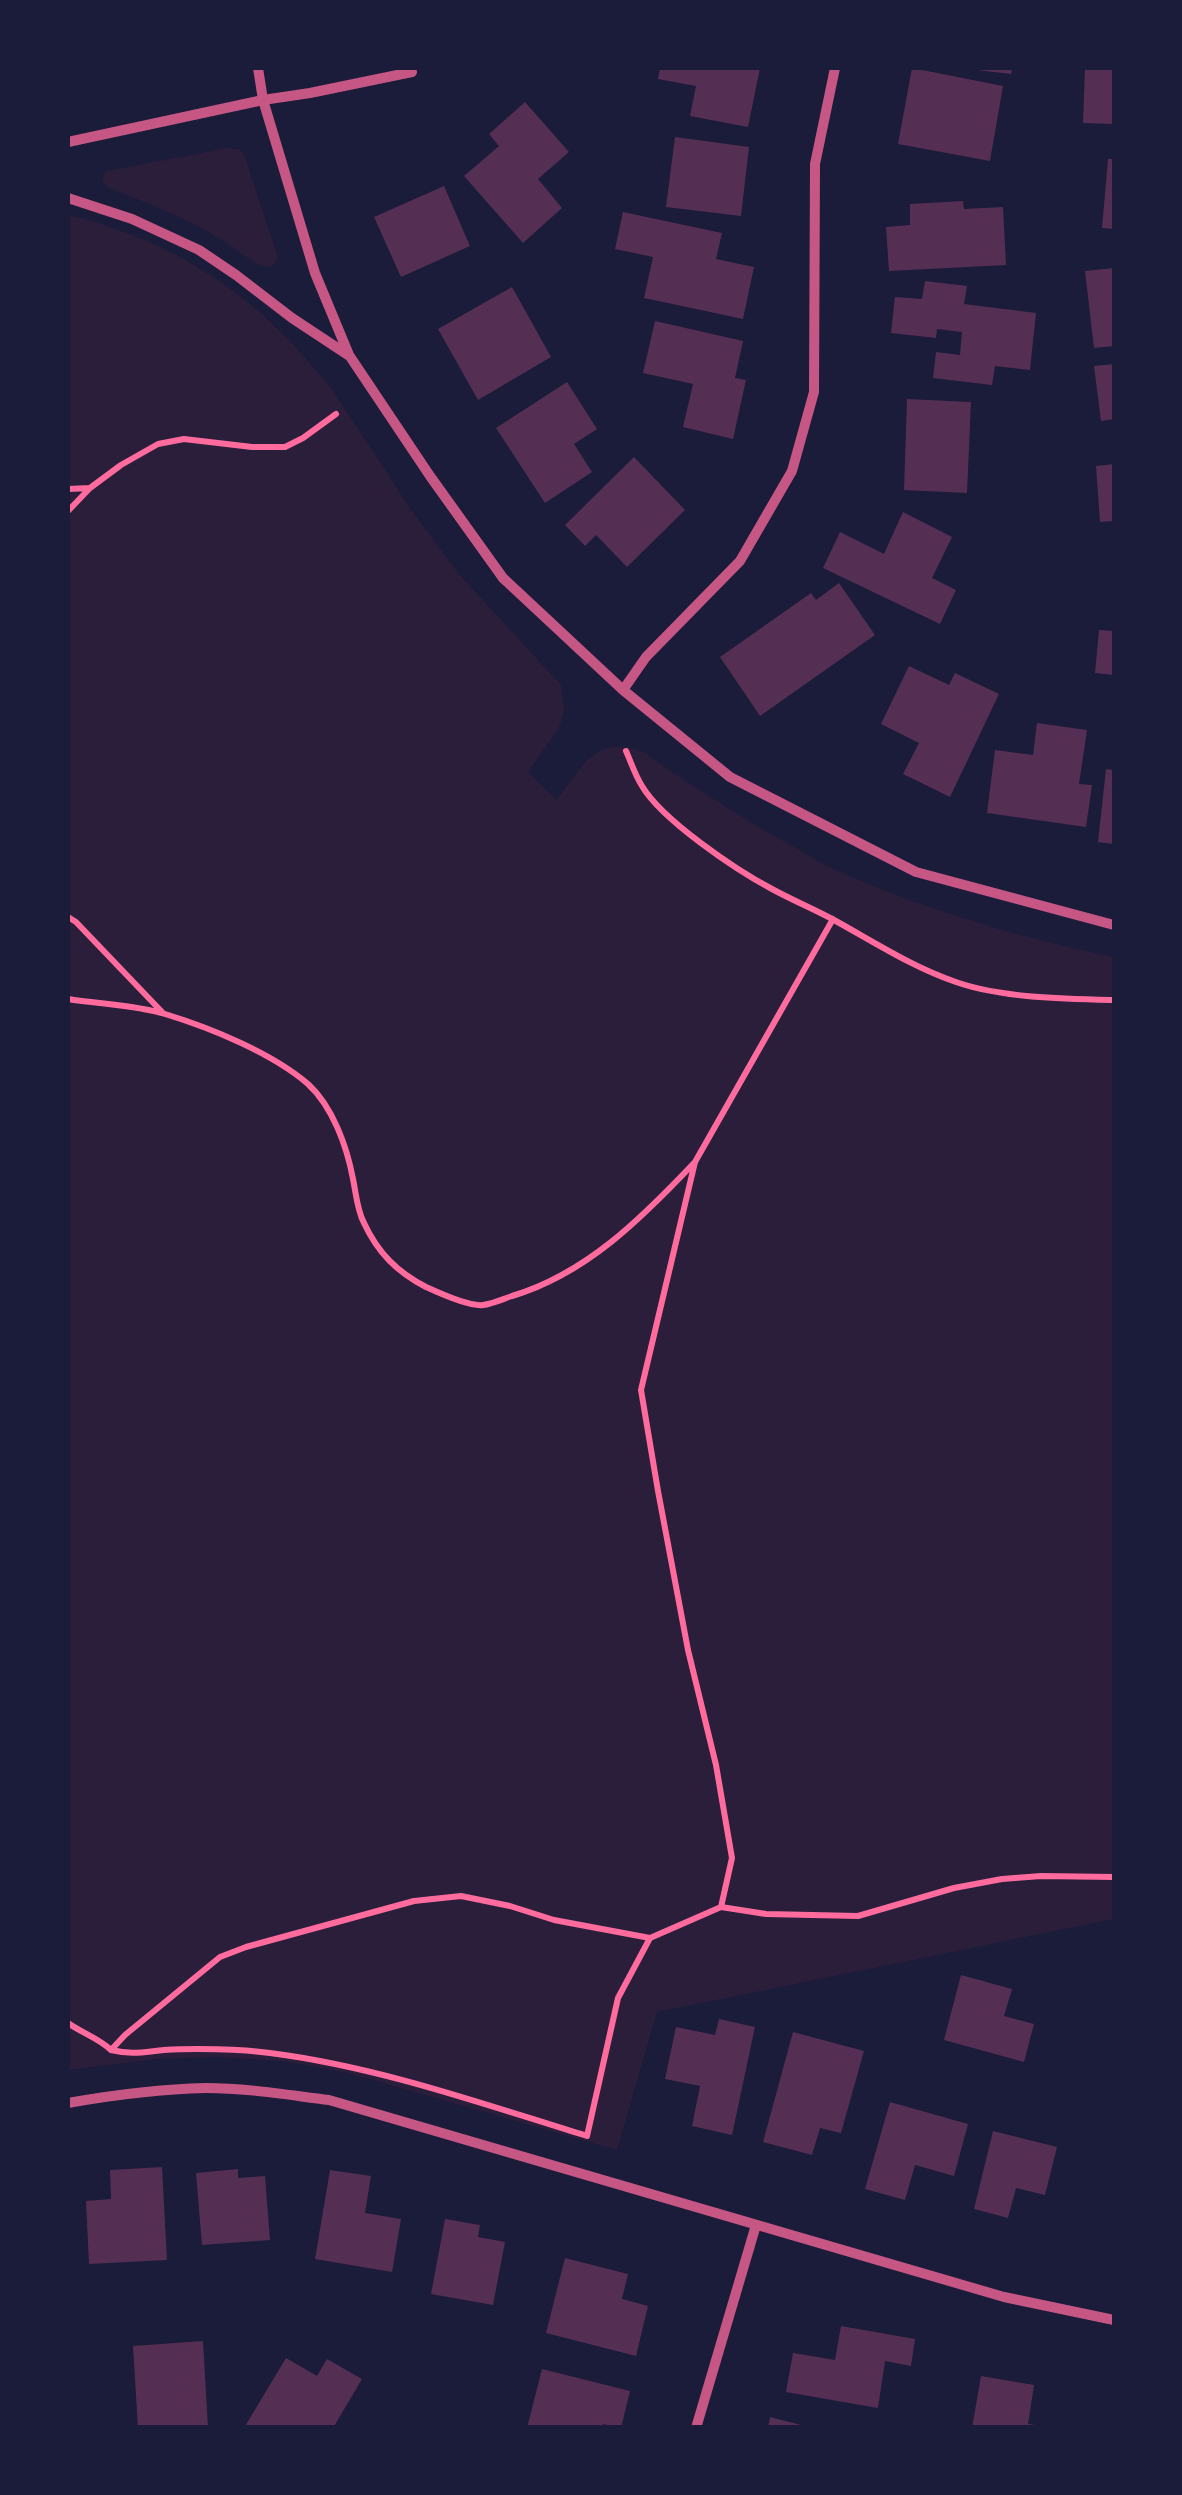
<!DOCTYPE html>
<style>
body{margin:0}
#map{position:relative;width:1182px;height:2495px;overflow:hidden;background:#1b1b3a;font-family:Lato,sans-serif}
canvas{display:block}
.frame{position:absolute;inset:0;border:70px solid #1b1b3a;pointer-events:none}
</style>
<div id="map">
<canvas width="1182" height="2495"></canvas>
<div class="frame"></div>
</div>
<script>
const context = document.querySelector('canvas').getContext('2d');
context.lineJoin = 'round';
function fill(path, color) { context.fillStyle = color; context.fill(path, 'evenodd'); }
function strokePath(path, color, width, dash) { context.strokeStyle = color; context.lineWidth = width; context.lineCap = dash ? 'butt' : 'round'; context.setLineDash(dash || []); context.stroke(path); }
const green = new Path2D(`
 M228,148L239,149L244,154L278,257L272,267C254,267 239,250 224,241C187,218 147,203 107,187L102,180L106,171Z
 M68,215L96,222L145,240L184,259L223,283L262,314L295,346L331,388L412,511L458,573L561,685L564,712L559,728L528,772L556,800C582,769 594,733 643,752C689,784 736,814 785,842C802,851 820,863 838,871C926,910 1021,938 1114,957V1919L657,2012L617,2150L348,2073L282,2061L219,2057L156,2059L68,2070Z`);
const building = new Path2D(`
 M660,68H760L748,127L690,116L696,86L658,79Z
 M912,68L1003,86L990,161L898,144Z
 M977,68H1012L1011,74L977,70Z
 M1085,68H1114V124L1083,123Z
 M525,102L569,152L538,179L562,208L523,243L464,176L499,146L489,134Z
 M675,137L749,147L741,216L666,207Z
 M1108,159H1114V229L1102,228Z
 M444,186L470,246L401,277L374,217Z
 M963,201L964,209L1003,207L1006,265L889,271L886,227L910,225V204Z
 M623,212L722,233L716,259L754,267L743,319L644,298L653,257L615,249Z
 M1114,268V346L1094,348L1085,271Z
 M925,281L967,286L964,304L1036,313L1030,370L995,366L992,385L933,378L936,352L960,355L962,332L937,329L936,338L891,333L895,297L922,299Z
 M512,287L551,357L478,400L438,329Z
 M655,321L743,341L735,378L746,380L733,439L683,427L693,384L643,373Z
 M1114,364V419L1101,421L1094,366Z
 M567,382L597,429L574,444L592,472L545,503L496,428Z
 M907,399L971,402L967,493L904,490Z
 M634,457L685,510L627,567L596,535L585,546L565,525Z
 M1114,464V521L1100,522L1096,466Z
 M903,512L952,537L932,578L956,590L940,624L823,568L840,532L884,554Z
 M839,583L875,635L760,716L720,657L811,593L816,600Z
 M1099,630L1114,631V675L1095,673Z
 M909,666L949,685L955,673L999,694L950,797L903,774L919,743L881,724Z
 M1037,723L1087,730L1079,784L1092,785L1086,827L987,813L995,750L1033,755Z
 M1106,769L1114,770V844L1098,842Z
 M961,1975L1012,1989L1004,2016L1034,2024L1024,2062L944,2040Z
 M719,2019L755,2027L732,2135L692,2126L700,2086L665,2079L676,2027L715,2035Z
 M793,2032L864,2051L841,2133L820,2128L812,2155L763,2142Z
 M890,2102L968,2124L954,2176L915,2165L905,2200L865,2189Z
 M993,2131L1057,2147L1045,2195L1016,2188L1008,2218L974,2209Z
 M162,2167L167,2260L89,2264L86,2201L111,2199L110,2170Z
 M238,2169V2178L265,2176L270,2240L202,2245L196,2173Z
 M330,2170L371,2176L365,2213L401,2219L392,2272L315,2259Z
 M445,2219L480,2225L478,2237L505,2242L493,2305L431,2294Z
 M565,2258L628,2274L622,2299L648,2306L636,2356L546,2333Z
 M841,2326L915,2339L911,2366L885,2361L878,2408L786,2392L793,2353L835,2360Z
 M203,2341L208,2428H138L133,2346Z
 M286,2358L317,2376L327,2359L362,2379L333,2428H244Z
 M542,2369L630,2391L621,2428L603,2424V2428H527Z
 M981,2376L1034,2385L1028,2424L1035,2425V2428H972Z
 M770,2417L805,2426V2428H768Z`);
const path = new Path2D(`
 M90,488L121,465L158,444L184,439L252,447H285L303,438L336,414
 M68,489L90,488L68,511
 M626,751C631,762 635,775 642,786C662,820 736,870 772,889C792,900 814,909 834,920C874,942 912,967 956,982C1001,998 1066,999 1114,1000
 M68,917L76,922L162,1012
 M68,999C98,1004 136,1005 165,1014C211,1028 272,1053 308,1084C333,1107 347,1147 353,1179C356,1193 357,1210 364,1223C378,1253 397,1272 426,1287C439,1293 469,1307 483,1305C492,1304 503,1299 512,1296C586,1274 642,1218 694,1163
 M721,1907L732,1858L716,1765L688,1650L658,1491L641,1390L695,1162L833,919
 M68,2023C82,2033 98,2038 111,2050L125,2035L220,1957L246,1947L414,1901L461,1896L510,1906L554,1920L650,1938
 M111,2050C132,2055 143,2052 164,2050C193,2048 241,2049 270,2053C379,2067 483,2104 587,2136L618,1998L650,1938L721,1907L766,1914L858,1916L954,1888L1002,1879L1041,1876L1114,1877`);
const minor = new Path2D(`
 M258,68L263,100L315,273L349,355L430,476L503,578L623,690L730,777L916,872L1114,925
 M68,142L263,100L310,93L412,72
 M68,198L132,219L199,250L236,275L292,318L348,355
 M623,690L646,657L740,561L792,471L814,392L815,164L835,68
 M68,2103C113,2095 159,2089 206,2088C247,2088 288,2095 329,2100L1004,2297L1114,2320
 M696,2428L756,2225`);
fill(green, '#2a1e3b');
fill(building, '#542f53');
strokePath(path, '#ff6b9d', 6);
strokePath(minor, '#c65784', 10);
</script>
